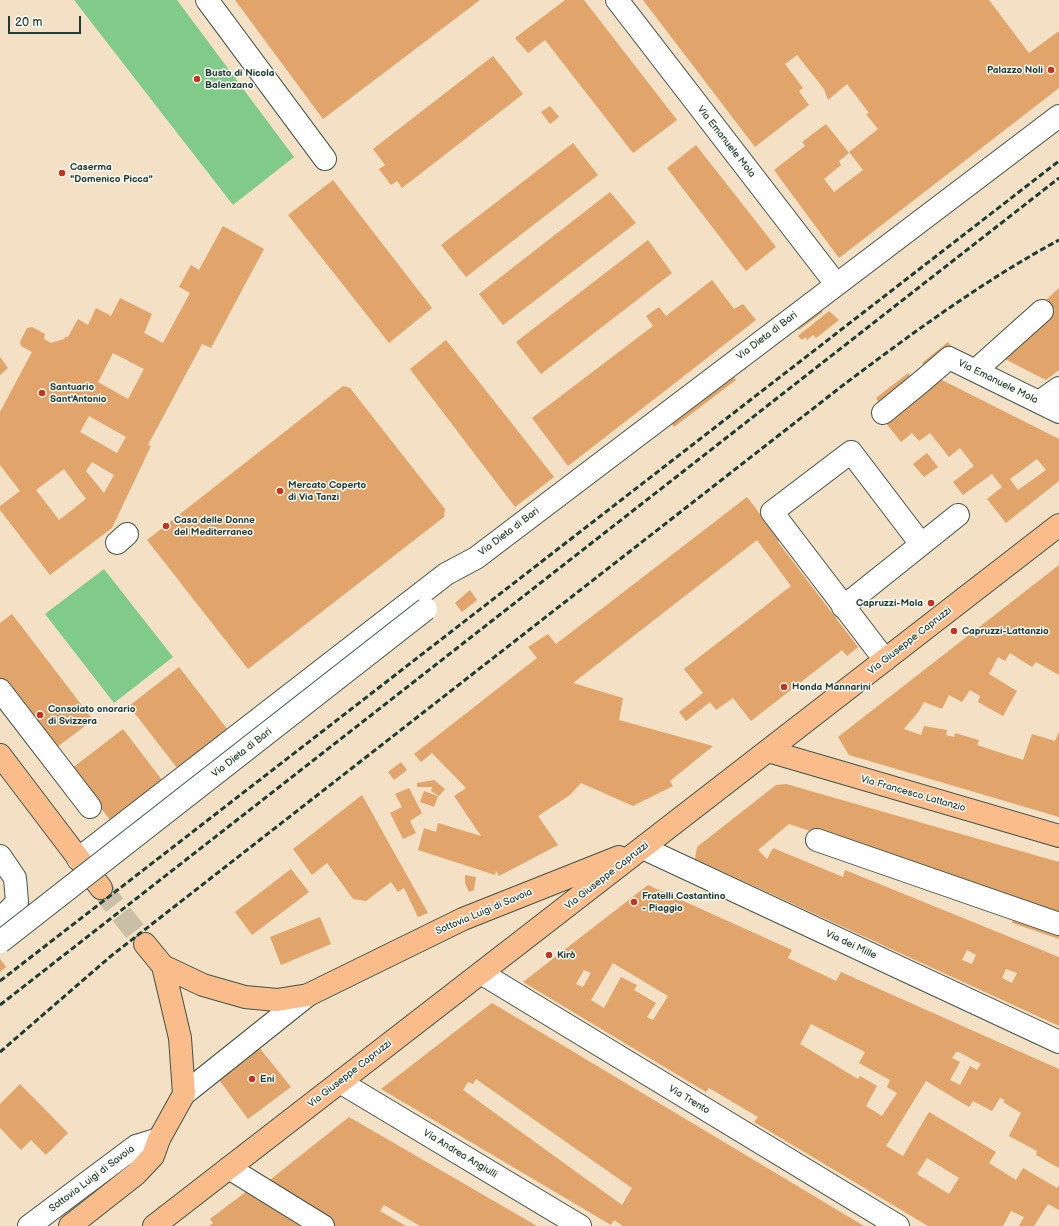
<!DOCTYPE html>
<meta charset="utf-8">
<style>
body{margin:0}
#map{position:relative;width:1059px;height:1226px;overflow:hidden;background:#f4e0c4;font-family:"Balsamiq Sans",sans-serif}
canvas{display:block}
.scale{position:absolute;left:8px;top:16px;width:73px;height:18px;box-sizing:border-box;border:2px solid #1f3d34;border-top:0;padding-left:5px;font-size:12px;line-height:14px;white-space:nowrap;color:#1f3d34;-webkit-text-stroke:3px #fdfcf7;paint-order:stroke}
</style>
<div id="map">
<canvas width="1059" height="1226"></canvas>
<div class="scale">20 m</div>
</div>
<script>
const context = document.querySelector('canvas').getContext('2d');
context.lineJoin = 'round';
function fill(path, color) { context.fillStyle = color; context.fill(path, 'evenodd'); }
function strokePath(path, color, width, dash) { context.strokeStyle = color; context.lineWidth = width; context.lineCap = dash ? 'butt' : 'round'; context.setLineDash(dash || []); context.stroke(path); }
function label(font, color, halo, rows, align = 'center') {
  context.font = font + ' "Balsamiq Sans",sans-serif'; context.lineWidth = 3; context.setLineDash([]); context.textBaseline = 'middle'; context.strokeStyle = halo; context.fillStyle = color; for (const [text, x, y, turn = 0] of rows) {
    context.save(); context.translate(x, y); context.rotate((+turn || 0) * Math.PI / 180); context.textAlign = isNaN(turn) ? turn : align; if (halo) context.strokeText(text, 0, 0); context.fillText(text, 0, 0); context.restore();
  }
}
const green = new Path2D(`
 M74,0H177L294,157L233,205Z
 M104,569L173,657L114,703L45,614Z`);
const building = new Path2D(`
 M235,0H480L323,119Z
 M565,0H584L677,120L633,153L545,40L528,53L515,38Z
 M643,0H989L1029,53L1059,31V88L839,258L774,170L805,146L802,142L826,124L849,153L839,161L841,165L824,179L834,192L863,170L849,152L878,129L866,114L869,113L847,84L828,100L824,89L797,55L785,64L803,88L799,91L809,105L755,147Z
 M493,56L523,94L402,188L397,181L391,185L379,169L385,165L373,149Z
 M550,106L559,117L550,124L541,112Z
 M573,143L598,175L466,277L441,245Z
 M696,145L776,247L746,271L667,168Z
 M333,180L432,308L389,343L288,215Z
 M610,192L636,223L503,325L479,294Z
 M223,226L264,249L211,348L202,344L148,445L151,446L112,528L50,575L0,510V506L20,491L0,465V412L32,352L21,346L20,342L27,328L32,327L45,334L44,339L51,343L64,339L65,337H68L78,319L88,325L96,308L111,316L120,298L152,314L144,333L163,343L190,293L179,287L191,265L199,270ZM113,353L144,369L128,399L98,382ZM89,416L126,437L117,453L80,432ZM92,462L114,475L104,493L86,471ZM64,469L86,499L59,520L36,490Z
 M648,240L672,273L541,374L516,342Z
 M712,280L734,309L743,304L756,320L568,466L532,418L653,326L646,316L659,307L666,316Z
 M1059,288V370L1046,380L1001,357L1055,310L1046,300Z
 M817,304L823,312L799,330L793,323Z
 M829,311L839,320L816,338L813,335L807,340L805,337L802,340L798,336Z
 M446,340L554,477L515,507L410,369Z
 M948,342L952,347L927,368L922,363Z
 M0,357L8,368L0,375Z
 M730,372L736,380L674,427L668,419Z
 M908,373L911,377L879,403L876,398Z
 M940,379L1059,439V481L1006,523L987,499L1002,487L992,474L963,495L953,482L974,466L960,448L949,457L930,433L919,441L912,433L901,442L885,422ZM1037,459L1046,470L1018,490L1010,479Z
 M343,386L350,388L445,509L444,517L248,669L147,540Z
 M927,453L938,467L924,477L913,464Z
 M747,497L780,540L778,542L858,647L847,656L842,650L751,721L733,698L716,710L710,702L686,721L679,712L703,693L684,669L791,586L757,540L573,683L623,698L619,720L713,746L670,781L673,786L633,806L581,783L570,795L538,816L558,845L499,876L496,871L495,875L418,850L424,828L436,832L438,823L481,836L454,796L466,788L432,753L421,762L414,754L537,658L528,647L548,634L556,644Z
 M1059,565V675L1036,662L1032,667L1010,653L1005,661L998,657L989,674L1017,691L1003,716L978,702L980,696L970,690L962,702L949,695L942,709L924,702L919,711L904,729L921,735L924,726L947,730L946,735L954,737L955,733L979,740L977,745L1023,760L1032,734L1055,741L1059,732V817L849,755L838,737Z
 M470,590L477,600L462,612L455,603Z
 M12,614L93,720L53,750L0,681V623Z
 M179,667L228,730L178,769L129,706Z
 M123,729L162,780L110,820L71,769Z
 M401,762L407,770L394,780L388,772Z
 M434,780L445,789L439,796L431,791L432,787H417V783Z
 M786,784L1059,862V939L1012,923L1020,901L789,824L758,850L767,859L773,848L843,877L845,870L1059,957V1026L695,859L697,847L776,785ZM967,950L976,955L972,964L962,960ZM1006,969L1017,973L1012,983L1002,978Z
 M409,788L422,813L410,821L416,833L403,839L390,813L402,807L395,794Z
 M424,791L438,796L434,807L420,802Z
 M362,795L428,913L418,917L404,888L398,892L391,882L366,901L353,899L327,863L312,875L293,849Z
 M291,869L309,892L252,935L235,912Z
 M465,875L476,877L474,890L469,892L465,883Z
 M648,885L792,950L788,958L836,981L841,972L1059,1069V1168L1036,1155L1037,1151L1009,1136L1021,1113L1003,1102L1005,1100L1000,1098L992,1111L973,1101L969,1107L926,1081L886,1146L903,1156L929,1112L996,1152L989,1163L1016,1180L1023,1168L1057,1188L1059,1185V1210L1048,1204L1034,1226H1019L1024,1217L1011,1211L1003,1226H928L754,1122L758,1117L709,1088L706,1092L523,982ZM613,963L668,996L653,1020L647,1017L656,1003L634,990L637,985L621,977L604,1008L591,1000ZM584,970L591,973L583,987L576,984ZM811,1024L865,1052L859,1063L890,1080L887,1087L897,1093L882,1116L866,1106L877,1086L860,1076L858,1079L800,1044ZM956,1052H959L981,1064L977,1070L970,1066L960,1085L950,1080L960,1062L952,1058ZM927,1158L959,1178L949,1194L917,1174Z
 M320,917L331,944L281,965L270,937Z
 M0,959L6,967L0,972Z
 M492,1003L864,1226H623L614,1220L611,1225L381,1089ZM476,1079L632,1188L622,1205L463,1090L468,1082L473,1084Z
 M258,1046L291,1087L248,1119L217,1077Z
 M20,1084L68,1133L46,1155L31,1140L21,1150L0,1128V1104Z
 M349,1117L537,1226H420L384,1205L380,1211L406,1226H330L261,1187Z
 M247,1191L304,1226H209L213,1223L210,1219Z`);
const majorTunnel = new Path2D(`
 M101,888L145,944`);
const minor = new Path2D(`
 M207,0L325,159
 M617,0L836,284
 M976,370L1042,311
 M1039,402L1059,388
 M883,413L921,382L949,358L1059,412
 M117,543L127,534
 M843,607L958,515
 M885,660L772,512L851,452L921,544
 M0,690L90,807
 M817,840L1059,924
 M643,848L1059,1042
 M0,856L15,878L17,902L0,920
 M78,859L446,574L476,558L1059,116
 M481,973L898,1226
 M340,1082L580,1226
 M184,1094L308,995
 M229,1168L323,1226
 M29,1226L136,1146L159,1139`);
const major = new Path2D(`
 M768,751L1059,836
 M0,755L101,888
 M163,966L203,985L245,997L277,1000L308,995L463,919L619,857
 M70,1226L136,1174L153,1156L159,1139L184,1094L180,1038L163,966L145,944
 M154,1226L1059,525`);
const rail = new Path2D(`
 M0,981L1059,161
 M0,1005L1059,178
 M0,1052L111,956L842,386C911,334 983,281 1059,240`);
const minorBridge = new Path2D(`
 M0,942L426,609`);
const markers = [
 [1051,70,4,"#c8321e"],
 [197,79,4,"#c8321e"],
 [62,173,4,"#c8321e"],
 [42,393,4,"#c8321e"],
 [280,491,4,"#c8321e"],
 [166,526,4,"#c8321e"],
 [931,603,4,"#c8321e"],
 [954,631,4,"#c8321e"],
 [784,687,4,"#c8321e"],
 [40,715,4,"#c8321e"],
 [634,902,4,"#c8321e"],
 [549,955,4,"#c8321e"],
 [252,1079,4,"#c8321e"]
];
const poiNames = [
 ["Palazzo Noli",1043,70,"right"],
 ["Busto di Nicola",205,73],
 ["Balenzano",205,85],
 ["Caserma",70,167],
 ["\"Domenico Picca\"",70,179],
 ["Santuario",50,387],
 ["Sant'Antonio",50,399],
 ["Mercato Coperto",288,485],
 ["di Via Tanzi",288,497],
 ["Casa delle Donne",174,520],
 ["del Mediterraneo",174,532],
 ["Capruzzi-Mola",923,603,"right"],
 ["Capruzzi-Lattanzio",962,631],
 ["Honda Mannarini",792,687],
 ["Consolato onorario",48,709],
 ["di Svizzera",48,721],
 ["Fratelli Costantino",642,896],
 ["- Piaggio",642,908],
 ["Kirò",557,955],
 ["Eni",260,1079]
];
const streetNames = [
 ["Via Emanuele Mola",726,142,52],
 ["Via Dieta di Bari",767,336,-37],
 ["Via Emanuele Mola",998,382,26],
 ["Via Dieta di Bari",509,532,-37],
 ["Via Giuseppe Capruzzi",910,641,-38],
 ["Via Dieta di Bari",242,753,-38],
 ["Via Francesco Lattanzio",913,794,16],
 ["Via Giuseppe Capruzzi",607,876,-38],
 ["Sottovia Luigi di Savoia",484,912,-23],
 ["Via dei Mille",851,945,25],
 ["Via Giuseppe Capruzzi",350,1074,-38],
 ["Via Trento",689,1100,31],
 ["Via Andrea Angiulli",460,1154,31],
 ["Sottovia Luigi di Savoia",92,1179,-37]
];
fill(green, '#80cb89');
fill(building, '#e1a56b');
strokePath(majorTunnel, '#c9bfa7', 22, [22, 11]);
strokePath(minor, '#3f554a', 24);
strokePath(major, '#3f554a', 24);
strokePath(minor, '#fff', 22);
strokePath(major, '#fabc8b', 22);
strokePath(rail, '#1f3d34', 3, [6, 3]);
strokePath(minorBridge, '#3f554a', 24, []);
strokePath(minorBridge, '#fff', 22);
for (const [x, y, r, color] of markers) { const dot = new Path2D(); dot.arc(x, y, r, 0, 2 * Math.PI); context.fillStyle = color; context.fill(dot); strokePath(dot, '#fdfcf7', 1.5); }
label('bold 10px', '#1f3d34', '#fdfcf7', poiNames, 'left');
label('10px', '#1f3d34', '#fdfcf7', streetNames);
</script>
